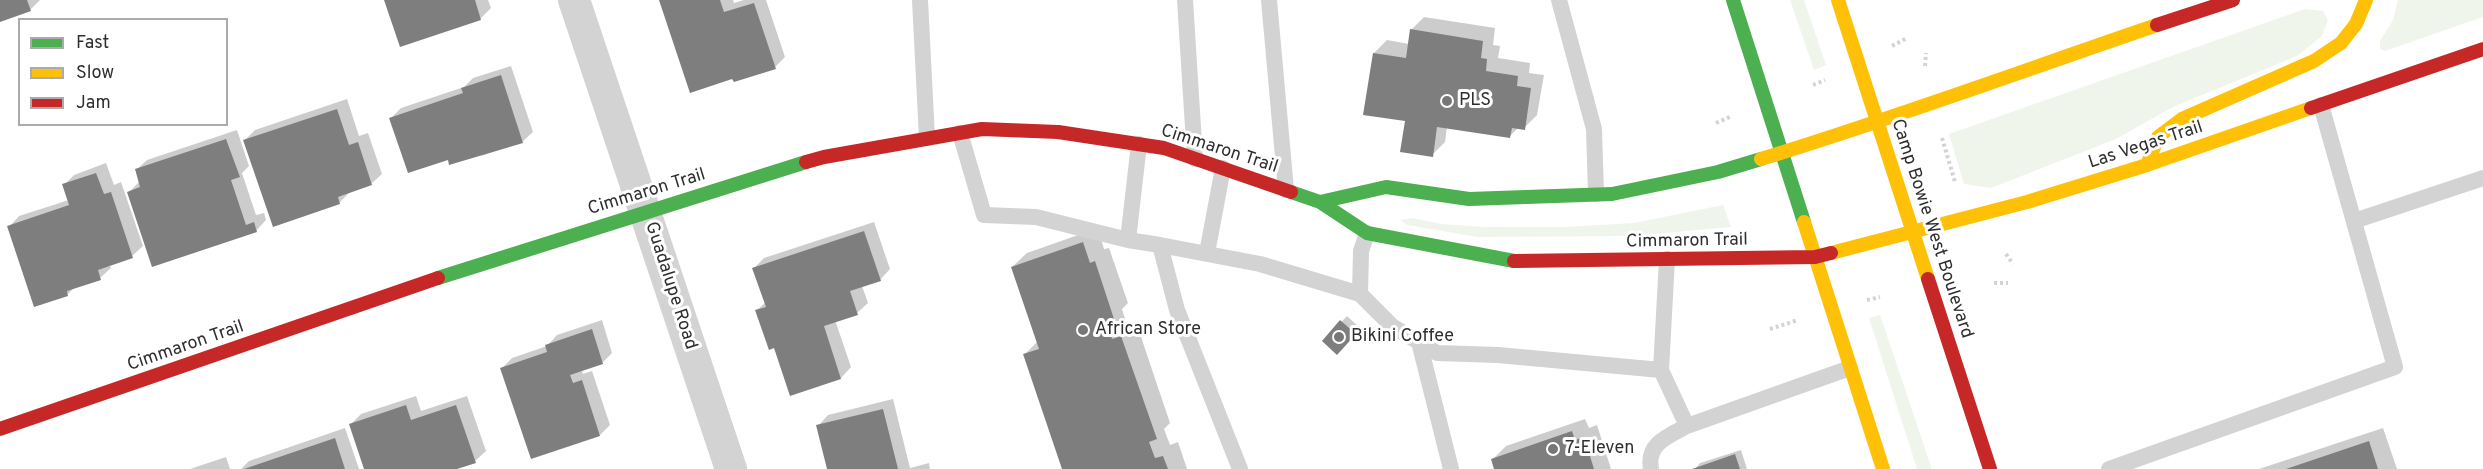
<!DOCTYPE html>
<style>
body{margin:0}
#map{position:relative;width:2483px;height:469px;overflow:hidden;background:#fff;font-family:Overpass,sans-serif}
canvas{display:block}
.legend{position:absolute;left:18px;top:18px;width:210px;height:108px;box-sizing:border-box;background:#fff;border:2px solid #ababab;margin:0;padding:8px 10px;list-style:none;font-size:18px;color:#2e2e2e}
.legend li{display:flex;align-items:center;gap:12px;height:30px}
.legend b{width:30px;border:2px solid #ababab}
</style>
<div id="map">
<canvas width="2483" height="469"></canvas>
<ul class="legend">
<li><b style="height:8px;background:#4caf50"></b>Fast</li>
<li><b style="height:8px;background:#ffc107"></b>Slow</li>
<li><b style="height:8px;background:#c62828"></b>Jam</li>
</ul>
</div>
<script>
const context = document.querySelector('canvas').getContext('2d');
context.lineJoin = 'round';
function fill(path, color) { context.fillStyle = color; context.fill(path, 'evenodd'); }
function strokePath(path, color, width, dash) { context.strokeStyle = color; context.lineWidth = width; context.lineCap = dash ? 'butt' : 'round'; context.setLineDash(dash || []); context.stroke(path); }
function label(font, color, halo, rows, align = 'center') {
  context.font = font + ' Overpass,sans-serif'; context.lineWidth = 6; context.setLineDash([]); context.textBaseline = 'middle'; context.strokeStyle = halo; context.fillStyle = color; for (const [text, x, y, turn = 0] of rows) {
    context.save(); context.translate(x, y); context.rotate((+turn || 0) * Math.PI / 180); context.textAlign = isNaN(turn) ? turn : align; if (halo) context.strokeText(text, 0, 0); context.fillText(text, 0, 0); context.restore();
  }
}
const green = new Path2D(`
 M1790,0H1804L1826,65L1814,70Z
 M2398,0H2483V17L2385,51L2380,49V41L2393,20Z
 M2305,9L2323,11L2328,20L2322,36L2297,56L2173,107L2116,139L1991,188L1964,184L1949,134Z
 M1723,205L1731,227L1631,236L1478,237L1407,225L1400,220L1412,218L1441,224L1486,227H1564L1634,223Z
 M1880,315L1932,469H1917L1869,318Z`);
const shadow = new Path2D(`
 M0,0H40L30,10L0,20Z
 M386,0H488L491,8L481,18L401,45Z
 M661,0H733L734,3L744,0H766L785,57L775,67Z
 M1424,17L1495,28L1493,45L1500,46L1498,58L1530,63L1529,73L1544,75L1537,115L1524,128L1519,127L1510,136L1447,127L1445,142L1432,155L1407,120L1374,53L1387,40L1409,44L1411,30Z
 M511,66L533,132L522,142L481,156L480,153L449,158L391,118L401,108L464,87L473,78Z
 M347,99L359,136L368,133L382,174L371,184L350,192L340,202L273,225L245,140L255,130Z
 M237,130L249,166L242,173L256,215L264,213L266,220L256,231L129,192L140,181L136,170L147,160Z
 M106,163L114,185L121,182L143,246L132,256L109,264L111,268L100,278L75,287L68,294L9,227L19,216L69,200L64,185L74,175Z
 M874,222L890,269L880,280L862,286L868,303L857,313L835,320L851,367L841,378L791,394L775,346L757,310L766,302L754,268L764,258Z
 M1098,228L1104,249L1109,248L1128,303L1122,309L1127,325L1136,322L1170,423L1164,429L1170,445L1178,442L1187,469H1063L1024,355L1038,341L1012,267L1027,253Z
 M1347,316L1360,328L1337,353L1324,340Z
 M602,320L612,353L602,363L581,370L583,374L592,371L610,425L600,435L532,457L502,368L512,358L547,346L557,335Z
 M416,396L421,411L467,396L486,451L475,461L452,469H365L351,424L361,414Z
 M893,399L910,468L929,463L930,469H829L818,426L828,415Z
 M1585,419L1589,428L1597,425L1611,469H1496L1493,459L1506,446Z
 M345,428L359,469H241L249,461Z
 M2383,428L2397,469H2259Z
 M1741,450L1747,469H1695L1700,463Z
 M226,457L230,469H190Z`);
const building = new Path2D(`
 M0,0H27L31,11L0,22Z
 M384,0H475L481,20L400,47Z
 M659,0H720L724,12L754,3L776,69L734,82L732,79L690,93Z
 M1410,29L1483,41L1481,58L1487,59L1486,71L1518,76L1517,86L1531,88L1525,130L1512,128L1510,138L1437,127L1433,157L1400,152L1405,121L1363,115L1373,53L1406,58Z
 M501,75L523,143L449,165L448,160L408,173L389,118L463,93L461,88Z
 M337,109L349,145L358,142L372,185L338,197L340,204L273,227L243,140Z
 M226,139L240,177L231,180L246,225L254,222L257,232L152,267L127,192L140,187L135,169Z
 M96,173L104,194L111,192L133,258L98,270L101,280L67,291L68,296L34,307L7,226L69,205L62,184Z
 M864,231L881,281L850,291L858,315L824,326L841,379L790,396L774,348L769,350L755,310L766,307L752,268Z
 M1083,242L1090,263L1095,261L1114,319L1107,322L1112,339L1121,336L1157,439L1149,442L1155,458L1163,456L1168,469H1062L1023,354L1039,349L1011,267Z
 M1340,320L1356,334L1337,355L1322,341Z
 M592,329L603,364L570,375L573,383L582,380L600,436L531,459L500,368L547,352L545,345Z
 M406,405L411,420L456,405L476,463L457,469H364L349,424Z
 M883,409L898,469H827L816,425Z
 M1572,431L1575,440L1584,437L1594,469H1494L1491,459Z
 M335,438L345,469H244Z
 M2369,441L2378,469H2286Z
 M1735,454L1740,469H1692Z`);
const path = new Path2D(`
 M1892,46L1907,38
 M1925,66L1926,53
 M1813,85L1825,80
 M1716,123L1732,116
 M1942,138L1955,182
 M2006,254L2013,264
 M1994,283H2008
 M1867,300L1880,297
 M1770,329L1798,320`);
const lane = new Path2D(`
 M920,0L927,138
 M1185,0L1195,159
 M1269,0L1286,190
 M1559,0L1594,129L1596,194
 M960,133L984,215L1036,217L1128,240L1160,245
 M2354,221L2483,178
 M1367,233L1361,251L1360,294L1392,326L1437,353L1498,355L1661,370L1667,259
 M1128,240L1139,144
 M1207,253L1223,168
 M1419,342L1451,469
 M1661,370L1687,426L1850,368
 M1240,469L1177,310L1160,245L1260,264L1360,294
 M1651,469C1646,444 1668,436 1687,426
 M2109,469L2395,367L2321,105`);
const street = new Path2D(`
 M574,0L731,469`);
const fast = new Path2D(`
 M1733,0L1804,222
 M1291,192L1320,202L1367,233L1514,261
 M1320,202L1386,187L1469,199L1612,194L1718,172L1761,159
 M438,278L806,162`);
const slow = new Path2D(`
 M1838,0L1928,279
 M1761,159C1895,118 2025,70 2157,25
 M2147,165L2158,137L2182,119L2314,61L2341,43L2356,24L2366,0
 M1804,222L1883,469
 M1831,253L2027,202L2147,165L2311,108`);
const jam = new Path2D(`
 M2157,25L2233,0
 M2311,108L2483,49
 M806,162L824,157L982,129L1058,132L1164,148L1291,192
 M1514,261L1815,257L1831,253
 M1928,279L1990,469
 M0,429L438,278`);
const markers = [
 [1447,101,6,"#777"],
 [1083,330,6,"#777"],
 [1339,337,6,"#777"],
 [1553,449,6,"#777"]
];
const poiNames = [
 ["PLS",1459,101],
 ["African Store",1095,330],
 ["Bikini Coffee",1351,337],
 ["7-Eleven",1565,449]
];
const streetNames = [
 ["Las Vegas Trail",2146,146,-18],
 ["Cimmaron Trail",1219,150,18],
 ["Cimmaron Trail",647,193,-17],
 ["Camp Bowie West Boulevard",1931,229,72],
 ["Cimmaron Trail",1687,242,-1],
 ["Guadalupe Road",670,286,72],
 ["Cimmaron Trail",186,347,-19]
];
fill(green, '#f0f5eb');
fill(shadow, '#0003');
fill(building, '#7e7e7e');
strokePath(path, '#d3d3d3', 4, [3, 3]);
strokePath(lane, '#d3d3d3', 16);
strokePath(street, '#d3d3d3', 32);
strokePath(fast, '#4caf50', 14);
strokePath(slow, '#ffc107', 14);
strokePath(jam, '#c62828', 14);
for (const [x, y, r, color] of markers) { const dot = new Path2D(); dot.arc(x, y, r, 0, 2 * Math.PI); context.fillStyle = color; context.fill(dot); strokePath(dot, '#fff', 2); }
label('18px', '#2e2e2e', '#fff', poiNames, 'left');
label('18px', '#2e2e2e', '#fff', streetNames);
</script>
